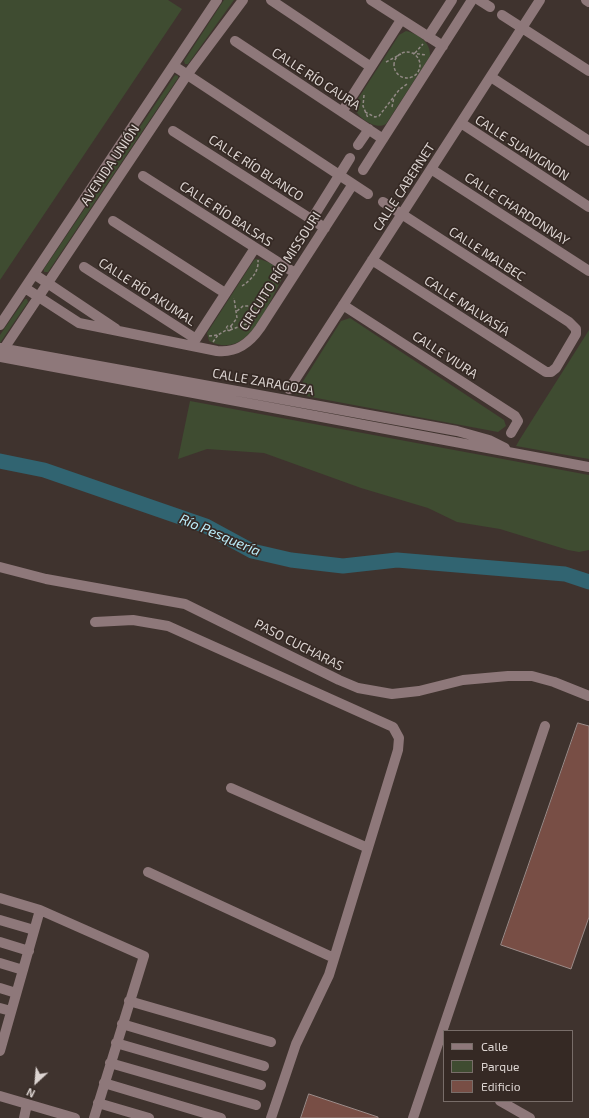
<!DOCTYPE html>
<meta charset="utf-8">
<style>
body{margin:0}
#map{position:relative;width:589px;height:1118px;overflow:hidden;background:#3f332e;font-family:"Exo 2",sans-serif}
canvas{display:block}
.legend{position:absolute;left:443px;top:1030px;width:130px;height:72px;box-sizing:border-box;background:#352924;border:1px solid #786d69;margin:0;padding:5px 7px;list-style:none;font-size:12px;color:#dcd4d1}
.legend li{display:flex;align-items:center;gap:8px;height:20px}
.legend b{width:20px;border:1px solid #786d69}
.north{position:absolute;left:16px;top:1062px;width:40px;height:40px;-webkit-text-stroke:3px #352924;paint-order:stroke;rotate:206deg;font-size:11px;font-weight:700;line-height:16px;text-align:center;color:#dcd4d1}
.north::after{content:'';display:block;margin:auto;width:14px;height:18px;background:#dcd4d1;clip-path:polygon(50% 0,100% 100%,50% 72%,0 100%)}
</style>
<div id="map">
<canvas width="589" height="1118"></canvas>
<ul class="legend">
<li><b style="height:5px;background:#8e787a"></b>Calle</li>
<li><b style="height:11px;background:#3f4c31"></b>Parque</li>
<li><b style="height:11px;background:#784e45"></b>Edificio</li>
</ul>
<div class="north">N</div>
</div>
<script>
const context = document.querySelector('canvas').getContext('2d');
context.lineJoin = 'round';
function fill(path, color) { context.fillStyle = color; context.fill(path, 'evenodd'); }
function strokePath(path, color, width, dash) { context.strokeStyle = color; context.lineWidth = width; context.lineCap = dash ? 'butt' : 'round'; context.setLineDash(dash || []); context.stroke(path); }
function label(font, color, halo, rows, align = 'center') {
  context.font = font + ' "Exo 2",sans-serif'; context.lineWidth = 3.5; context.setLineDash([]); context.textBaseline = 'middle'; context.strokeStyle = halo; context.fillStyle = color; for (const [text, x, y, turn = 0] of rows) {
    context.save(); context.translate(x, y); context.rotate((+turn || 0) * Math.PI / 180); context.textAlign = isNaN(turn) ? turn : align; if (halo) context.strokeText(text, 0, 0); context.fillText(text, 0, 0); context.restore();
  }
}
const green = new Path2D(`
 M0,0H168L182,9L0,280Z
 M224,0H234L188,64H185L184,61Z
 M406,31C418,34 431,42 430,56L386,124C376,131 354,116 354,105L399,35Z
 M175,75L178,76V78L48,272H44V269Z
 M256,259C265,259 280,267 283,276L282,279C267,306 248,361 209,341L207,333L254,260Z
 M25,299H27L28,302L0,343V335Z
 M350,318L504,420L506,426L498,432L295,394L341,321Z
 M589,330V459L516,446L520,439Z
 M190,401L589,475V550L579,552L568,550L500,529L457,522L428,508L361,488L264,453L207,449L178,459Z`);
const river = new Path2D(`
 M0,461L44,470L206,526L252,551L291,560L343,566L397,560L565,574L589,582`);
const building = new Path2D(`
 M578,723L589,726V917L571,969L501,945Z
 M309,1094L378,1117V1118H301Z`);
const path = new Path2D(`
 M394 65a13 13 0 1 1 26 0a13 13 0 1 1-26 0Z
 M412,53L426,55
 M415,53L423,44
 M386,62L401,54
 M364,95L363,106L368,118
 M392,107L394,97
 M365,112L375,117L379,116L399,90L407,84
 M242,286C251,280 259,272 258,260
 M264,305C266,293 270,280 282,276
 M237,311L243,306H249L254,311V318
 M254,312L261,310
 M226.5 328a2.5 2.5 0 1 1 5 0a2.5 2.5 0 1 1-5 0Z
 M231,326L237,318L234,298
 M230,330L252,322
 M209,336L218,335L228,329
 M213,342L218,335`);
const minor = new Path2D(`
 M271,0L371,67
 M371,0L443,46
 M479,0L490,7
 M586,0L589,2
 M502,15L589,71
 M428,37L452,0
 M235,41L383,139
 M174,66L368,194
 M491,77L589,141
 M342,112L401,20
 M461,123L589,207
 M173,131L325,228
 M358,145L369,129
 M431,169L589,271
 M363,170L472,0
 M143,176L295,273
 M312,219L350,158
 M113,221L225,293
 M372,260L546,372H551L556,368L576,334V329L569,322L383,202
 M84,267L196,339
 M34,274L116,329
 M25,288L79,323L217,351C236,353 249,344 260,328L353,184
 M343,305L515,416L518,421L511,433
 M0,325L217,0
 M192,345L255,248
 M0,348L457,431L489,440L505,448
 M1,353L187,75L243,0
 M0,357L589,467
 M289,389L540,0
 M0,567L46,579L185,604L339,680L358,688L392,694L419,691L463,680L508,676H532L554,682L589,696
 M95,622L133,620L168,626L393,727L399,738L398,750L329,975L296,1044L271,1118
 M231,788L368,848
 M148,872L334,958
 M0,898L40,910L144,956L94,1118
 M0,920L34,930
 M0,942L29,951
 M0,963L23,970
 M0,988L16,993
 M129,1001L271,1042
 M0,1008L11,1011
 M122,1024L264,1066
 M116,1043L261,1085
 M0,1051L40,910
 M110,1063L256,1105
 M104,1083L221,1118
 M0,1096L75,1118
 M500,1101L530,1118
 M98,1103L149,1118
 M24,1118L27,1104
 M413,1118L545,726`);
const streetNames = [
 ["CALLE RÍO CAURA",316,79,33],
 ["CALLE SUAVIGNON",522,148,33],
 ["AVENIDA UNIÓN",110,165,-56],
 ["CALLE RÍO BLANCO",256,168,33],
 ["CALLE CABERNET",404,187,-57],
 ["CALLE CHARDONNAY",517,209,33],
 ["CALLE RÍO BALSAS",226,214,33],
 ["CALLE MALBEC",487,254,33],
 ["CIRCUITO RÍO MISSOURI",280,271,-57],
 ["CALLE RÍO AKUMAL",147,292,33],
 ["CALLE MALVASÍA",467,306,33],
 ["CALLE VIURA",445,355,33],
 ["CALLE ZARAGOZA",263,382,10],
 ["PASO CUCHARAS",299,645,27]
];
const waterNames = [
 ["Río Pesquería",220,535,23]
];
fill(green, '#3f4c31');
strokePath(river, '#316471', 15);
fill(building, '#784e45');
strokePath(building, '#9c8c89', 1);
strokePath(path, '#928985', 1.5, [3, 2]);
strokePath(minor, '#8e787a', 10);
label('13px', '#dcd4d1', '#352924', streetNames);
label('italic 14px', '#baebf8', '#352924', waterNames);
</script>
